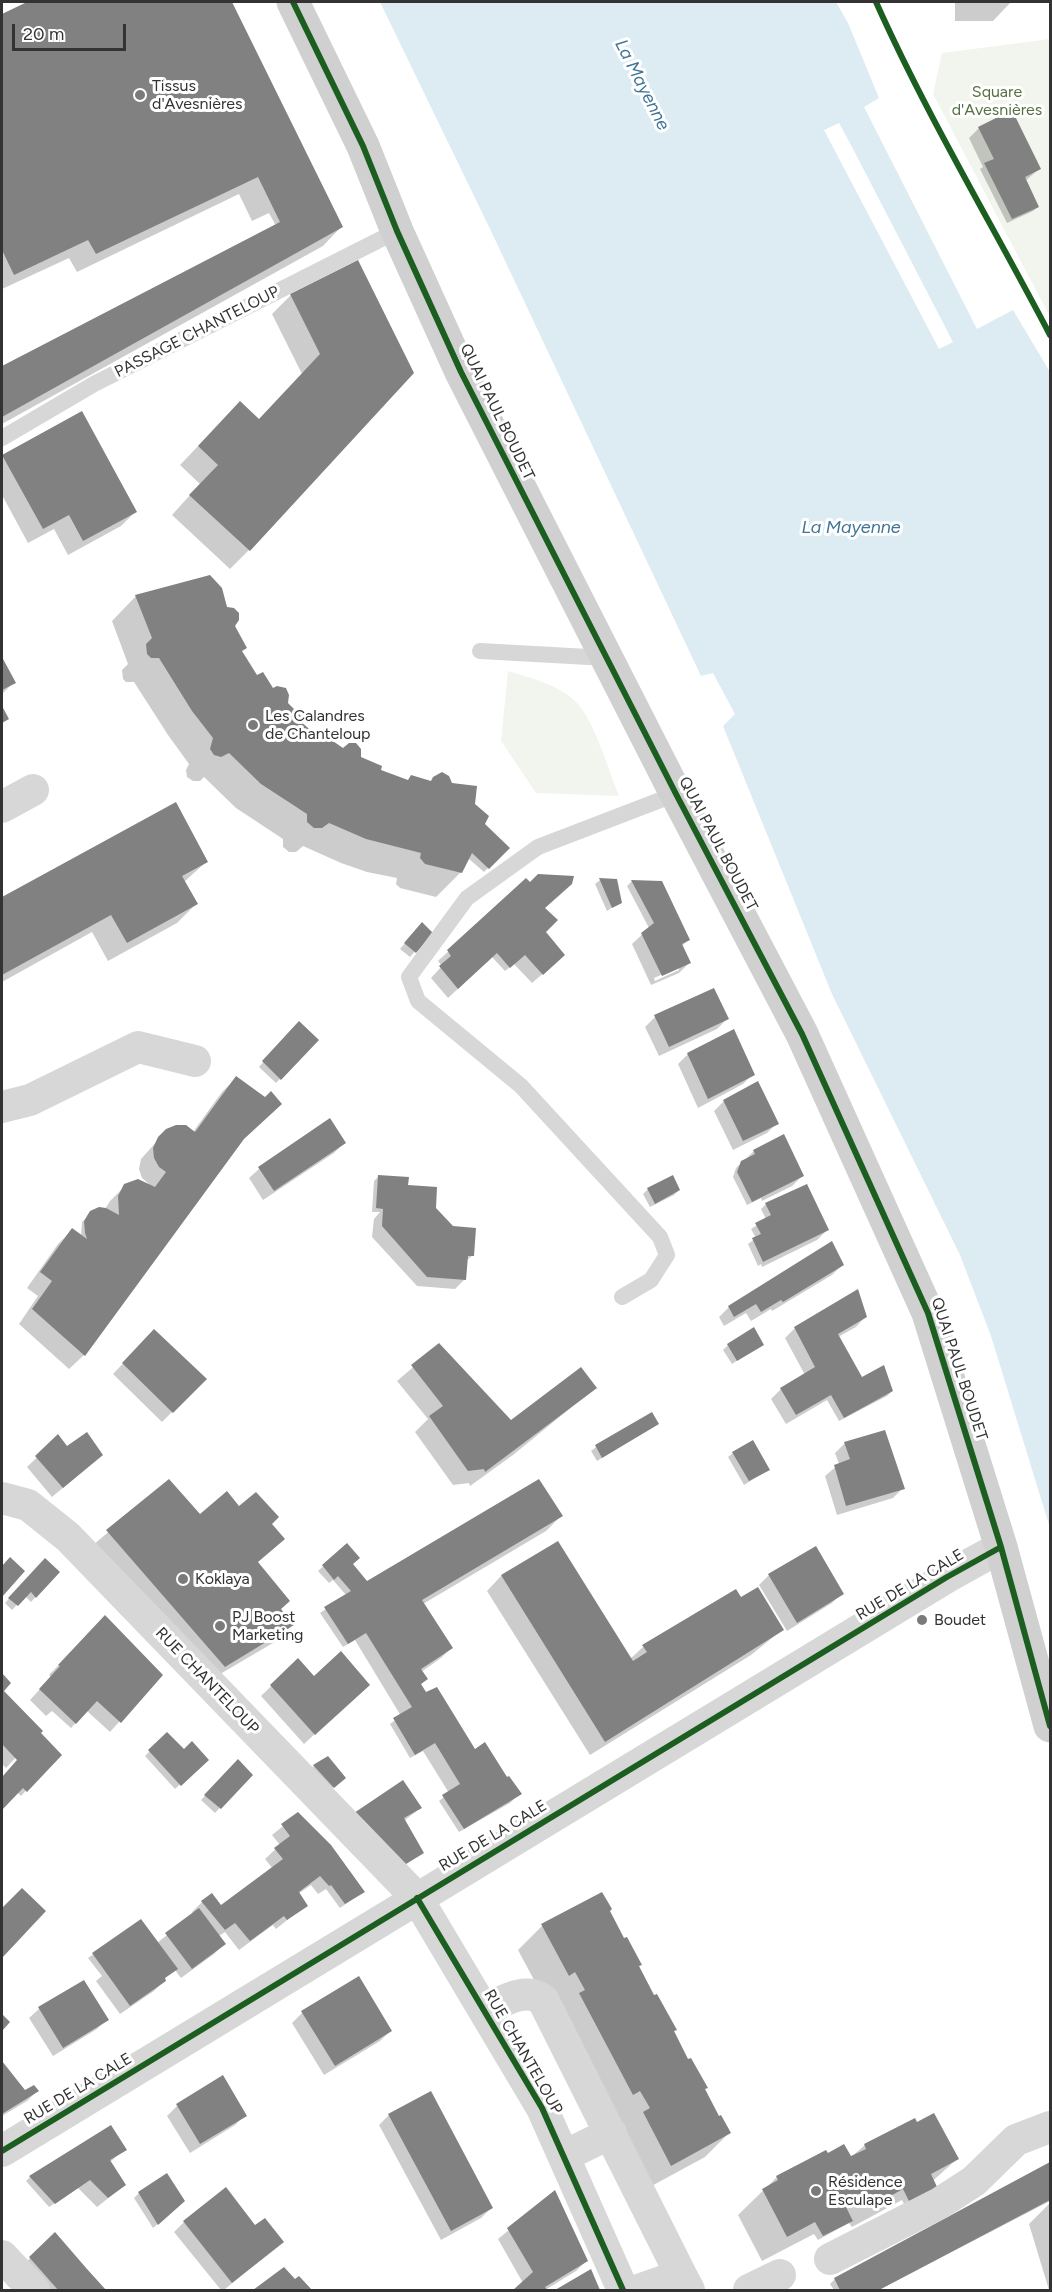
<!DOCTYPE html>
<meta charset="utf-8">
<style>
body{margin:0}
#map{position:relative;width:1052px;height:2292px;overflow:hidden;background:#fff;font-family:Figtree,sans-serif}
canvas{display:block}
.frame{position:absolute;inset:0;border:3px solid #333;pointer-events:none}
.scale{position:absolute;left:12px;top:24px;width:114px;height:27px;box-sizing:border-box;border:3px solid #333;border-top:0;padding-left:8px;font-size:18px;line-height:21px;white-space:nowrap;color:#333;-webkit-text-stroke:4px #fff;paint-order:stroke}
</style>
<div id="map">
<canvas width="1052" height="2292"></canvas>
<div class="frame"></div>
<div class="scale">20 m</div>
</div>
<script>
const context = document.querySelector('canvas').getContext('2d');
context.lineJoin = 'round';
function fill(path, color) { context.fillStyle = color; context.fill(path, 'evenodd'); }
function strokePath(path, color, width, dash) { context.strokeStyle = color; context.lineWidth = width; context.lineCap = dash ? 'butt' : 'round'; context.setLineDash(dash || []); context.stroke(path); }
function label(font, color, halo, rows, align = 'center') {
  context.font = font + ' Figtree,sans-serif'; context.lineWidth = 6; context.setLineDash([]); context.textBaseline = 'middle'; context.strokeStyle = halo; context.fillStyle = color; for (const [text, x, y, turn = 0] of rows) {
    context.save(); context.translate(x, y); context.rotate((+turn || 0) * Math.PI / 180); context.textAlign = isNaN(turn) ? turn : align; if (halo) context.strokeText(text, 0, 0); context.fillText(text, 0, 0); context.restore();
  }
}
const green = new Path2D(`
 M1050,39V317L933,94L942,53Z
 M508,671C531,678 559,685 576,702C594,720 609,771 619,796L536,793L501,741Z`);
const water = new Path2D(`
 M380,2H836L848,23L879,98L864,107L977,329L1013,310L1050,372V1528L991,1336L960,1255L832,994L723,726L735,714L713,673L701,676L491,231ZM839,123L852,147L953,342L939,349L824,130Z`);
const shadow = new Path2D(`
 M30,2H230L341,227L323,246L2,424V367L276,226L269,213L252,221L239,194L77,272L69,258L2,289V15Z
 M955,2H1011L993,21H955Z
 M979,128L1039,169L1025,181L1038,207L1033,211L1007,223L980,169L983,167L969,138Z
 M358,262L249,550L230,569L172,515L200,484L180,465L221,422L259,421L302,374L272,314L291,295Z
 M3,456L136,511L121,526L68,555L54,529L28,543L2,495Z
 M136,596L233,625L240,652L256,677L286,703L298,722L322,742L359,758L379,771L407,782L451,785L473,805L480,831L508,848L484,872L468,858L461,872L436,897L400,888L396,884L397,878L367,872L341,863L303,846L296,852H289L283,847V839L236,808L204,777L200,781H193L187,777L186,770L189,764L168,735L134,682H126L123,679L122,670L128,664L112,621Z
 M2,660L14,682L2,694Z
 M175,804L206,862L184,882L196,904L177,923L108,961L92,932L2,982V899Z
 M526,880L543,908L544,932L553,965L532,983L514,964L505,971L492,957L448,998L431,978L442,966L438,961Z
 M600,880H616L620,902L607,911L595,884Z
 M632,881L661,882L689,939L682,946L689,963L679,973L651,985L632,944L649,928L627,886ZM679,967V970L655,981L654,978Z
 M417,929L431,933L410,957L400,949Z
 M655,1017L727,1019L717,1029L659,1056L645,1027Z
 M294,1027L317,1040L276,1083L259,1067Z
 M688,1054L753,1074L743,1084L698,1108L678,1064Z
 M236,1078L242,1139L84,1355L69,1369L19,1324L38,1296L27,1288L58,1244L72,1230L81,1236L82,1222L88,1217L105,1209L110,1201L125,1186H151L142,1178L139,1169L141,1159L167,1130L193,1132L222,1092Z
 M724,1101L777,1123L767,1133L733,1150L714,1111Z
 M329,1120L344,1143L334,1153L263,1200L249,1178L259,1169Z
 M754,1151L802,1176L792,1186L762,1201L761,1198L747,1205L733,1177L736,1168Z
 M379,1176L407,1186L435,1208L473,1255L466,1261L465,1279L455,1289L417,1286L372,1237L374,1219L380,1212H372L374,1181Z
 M648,1189L679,1190L674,1195L650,1207L643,1194Z
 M766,1204L827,1230L817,1240L762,1267L761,1264L758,1266L748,1244L756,1238L751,1229L766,1219L761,1209Z
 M842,1265L832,1275L772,1311L771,1309L751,1321L746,1313L724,1326L719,1317L729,1307Z
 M866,1316L856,1327L838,1337L860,1377L892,1391L887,1396L839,1421L827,1400L786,1424L771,1399L781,1389L805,1375L785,1338L795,1328Z
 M154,1331L205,1379L162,1422L113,1374Z
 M762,1344L732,1364L723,1350L728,1345Z
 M439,1345L511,1422L595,1388L513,1455L470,1486L469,1483L453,1485L415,1432L428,1419L397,1381Z
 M657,1423L597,1461L591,1451L596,1447Z
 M58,1437L67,1449L102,1455L52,1497L27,1467Z
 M845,1443L903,1488L893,1498L837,1515L825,1476L839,1464L835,1453Z
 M733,1453L768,1470L744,1485L728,1457Z
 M168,1481L199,1516L239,1508L270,1524L256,1563L279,1609L292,1625L278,1640L210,1680L92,1546Z
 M561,1516L546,1531L423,1604L451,1648L441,1658L421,1672L426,1679L420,1685L474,1751L493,1759L520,1793L510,1803L459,1832L439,1801L449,1793L423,1751L410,1758L390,1724L401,1716L355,1640L343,1647L320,1613L346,1595L333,1580L329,1583L318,1571L346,1545L351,1564L360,1586Z
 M557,1543L630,1659L643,1647L740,1599L782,1630L751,1655L590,1755L487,1591L501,1576Z
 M45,1560L58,1572L31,1602L25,1596L12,1610L5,1603Z
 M769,1575L842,1593L832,1603L787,1631L759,1585Z
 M105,1617L161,1675L110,1732L87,1711L71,1728L52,1711L46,1716L30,1700L51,1677L49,1675Z
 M298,1660L314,1679L358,1694L304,1744L261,1696Z
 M2,1675L9,1683L2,1691L34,1739L60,1755L21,1796L17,1792L2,1808V1779L27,1751L24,1749L6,1768L2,1764Z
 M167,1734L184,1751L207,1760L175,1789L145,1756Z
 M238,1761L251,1775L215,1813L201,1800Z
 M314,1766L339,1782L329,1791L310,1771Z
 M420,1808L404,1821L422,1853L388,1875L345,1824Z
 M298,1814L363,1892L340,1908L326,1889L318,1894L311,1885L298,1894L306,1905L276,1929L273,1925L239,1950L225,1932L219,1936L224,1944L214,1954L181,1978L175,1970L163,1979L164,1981L154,1991L120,2014L96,1981L102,1976L88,1958L141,1921L157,1943L193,1914L192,1912L202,1902L212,1895L221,1907L273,1869L265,1859L280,1845L272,1835Z
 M22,1890L44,1911L2,1955V1910Z
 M608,1911L718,2118L729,2133L705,2157L646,2189L518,1950L542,1926Z
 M358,1978L390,2031L380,2041L324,2075L292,2023L302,2013Z
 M39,2009L107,2019L97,2029L53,2056L29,2018Z
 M2,2064L25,2092L37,2091L27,2101L2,2116Z
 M177,2106L245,2115L235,2125L190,2153L167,2116Z
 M389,2115L491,2208L481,2218L441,2240L379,2125Z
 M865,2145L957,2159L905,2206L902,2200L852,2227L849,2223L818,2240L814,2234L762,2261L738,2215L777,2177L828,2155L850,2158Z
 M125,2149L110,2162L125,2185L97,2207L78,2188L49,2207L26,2181L30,2177Z
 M1050,2164V2201L879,2290H834L830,2284L835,2279Z
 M139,2193L178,2206L153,2228L134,2198Z
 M554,2193L586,2261L576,2271L545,2290H516L523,2283L498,2239Z
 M1050,2203V2290H1049L1029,2224Z
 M184,2222L255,2227L282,2242L224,2290H221L174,2232Z
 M55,2234L104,2290H40L20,2268Z
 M284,2269L286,2285L299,2278L310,2290H255Z
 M590,2271L598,2290H558Z`);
const building = new Path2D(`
 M27,2H232L343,227L2,417V366L280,222L258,177L96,254L88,240L14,275L2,250V14Z
 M1012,110L1041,169L1025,177L1039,207L1012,219L984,163L994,159L978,127Z
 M358,260L414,373L250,551L189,495L218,465L198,446L240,401L259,419L320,354L290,294Z
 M82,411L137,512L83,541L69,515L43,529L2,455Z
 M210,575L222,588L227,607L234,608L239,613V620L235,626L247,648L242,651L257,675L263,672L273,688L277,686L286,688L289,695L288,703L302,717L300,721L322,740L327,737L343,748L349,743H356L361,749V757L382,766L381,770L408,780L411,775L431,781L433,777L442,772L449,776L452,783L477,786L475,804L489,816L485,824L510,848L489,869L472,853L462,873L425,864L420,858L421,853L366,839L329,823L322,828H314L307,822V814L261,784L229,753L221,757L214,755L210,749L213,738L192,711L159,658H151L147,654L146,644L152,638L135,595Z
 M2,657L16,683L2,690Z
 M2,706L9,719L2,723Z
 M176,802L208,862L182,876L198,904L127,943L111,915L2,975V897Z
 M538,874L574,876L572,884L545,908L558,920L546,932L565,955L543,975L525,955L510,968L497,953L458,989L439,966L451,956L447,950L526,878L530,882Z
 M599,878L617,879L622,903L612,908Z
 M631,880L662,881L690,940L682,944L691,963L662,976L641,933L654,923Z
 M422,922L433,933L416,953L404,943Z
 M714,988L729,1019L669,1047L654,1015Z
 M299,1021L319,1040L281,1080L262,1061Z
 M734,1029L755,1075L708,1099L687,1053Z
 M236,1076L265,1097L271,1091L282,1104L244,1139L85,1356L32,1309L52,1281L40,1272L72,1228L87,1239L85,1233L84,1221L90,1211L99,1207L106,1208L119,1215L118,1196L124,1184L138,1179L155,1187L166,1172L159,1167L154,1158L153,1148L158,1137L166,1129L176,1125H186L195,1132Z
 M758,1081L779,1124L743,1141L723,1100Z
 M330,1118L346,1143L274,1191L258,1167Z
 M784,1134L804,1176L752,1202L737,1172L741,1161L755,1154L753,1150Z
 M378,1175L409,1177L408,1185L437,1187L436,1208L453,1226L476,1228L474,1256H468L466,1280L427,1277L382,1226L383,1209L376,1208Z
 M673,1175L680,1190L655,1204L647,1188Z
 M807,1184L829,1230L763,1262L752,1238L761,1234L755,1223L771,1215L765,1203Z
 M832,1241L844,1265L783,1302L781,1300L761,1312L756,1304L734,1317L728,1306Z
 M858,1289L867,1317L838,1334L862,1377L884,1365L893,1391L844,1418L831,1395L796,1415L780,1388L815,1367L794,1327Z
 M754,1327L764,1345L737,1361L727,1344Z
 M154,1329L207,1379L173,1413L122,1363Z
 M439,1343L511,1420L581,1367L597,1388L485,1472L484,1469L468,1471L429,1416L443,1406L411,1365Z
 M652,1412L659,1424L602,1458L595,1445Z
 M885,1430L905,1489L846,1506L834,1465L850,1459L844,1442Z
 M87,1432L103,1455L63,1488L35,1456L58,1434L67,1446Z
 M753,1440L770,1470L749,1481L732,1452Z
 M169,1479L200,1514L227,1491L239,1506L256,1492L279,1517L272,1524L285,1539L258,1562L290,1601L281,1609L294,1625L225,1667L106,1530Z
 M539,1479L563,1516L422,1600L453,1648L421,1669L428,1679L421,1684L426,1692L437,1687L475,1749L485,1742L507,1777L509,1776L522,1794L464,1829L442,1795L460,1784L435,1743L415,1755L393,1718L412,1707L366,1633L348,1644L324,1607L351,1591L338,1576L334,1580L322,1565L347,1543L360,1558L353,1564L367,1581Z
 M558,1541L633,1661L647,1652L642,1645L736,1589L741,1597L758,1587L784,1630L605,1742L501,1575Z
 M816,1546L844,1594L797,1623L768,1574Z
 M10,1557L25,1571L2,1597V1566Z
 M45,1558L60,1572L36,1598L31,1592L18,1606L8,1598Z
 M105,1615L163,1675L121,1723L97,1701L76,1724L39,1689L60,1666L58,1665Z
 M341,1651L370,1685L315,1735L270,1685L298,1658L314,1676Z
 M2,1673L11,1683L4,1691L43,1731L41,1733L62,1755L27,1792L23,1788L2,1810V1777L17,1760L2,1744Z
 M167,1732L184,1749L192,1741L209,1760L181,1786L148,1750Z
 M328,1756L346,1778L334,1788L313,1765Z
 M238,1759L253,1775L221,1809L204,1795Z
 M403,1780L422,1808L404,1818L424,1853L393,1872L354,1813Z
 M298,1812L331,1845L365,1892L345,1904L331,1885L329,1886L320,1876L299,1892L308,1906L287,1920L284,1916L250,1941L235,1923L225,1930L201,1901L212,1893L221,1905L283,1859L274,1848L290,1836L281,1824Z
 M22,1888L46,1911L2,1958V1908Z
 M602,1892L612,1909L610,1911L624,1938L627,1937L642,1965L639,1966L654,1995L657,1994L677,2030L674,2031L688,2059L691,2058L708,2088L705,2089L719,2116L721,2115L731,2133L671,2166L643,2112L650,2108L640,2091L633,2095L579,1993L585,1990L575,1972L569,1976L541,1924Z
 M199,1908L226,1944L192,1969L165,1933Z
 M141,1919L178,1969L165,1978L166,1981L130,2006L92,1953Z
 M359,1976L392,2031L335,2066L301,2011Z
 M84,1980L109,2020L63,2048L38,2007Z
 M2,2014L10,2022L2,2031Z
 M2,2061L25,2090L34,2085L39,2091L2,2114Z
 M223,2075L247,2116L200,2144L176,2104Z
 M431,2091L493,2208L451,2231L388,2114Z
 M934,2113L959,2159L931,2174L938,2189L910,2203L903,2189L876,2204L871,2194L846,2207L853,2221L823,2236L815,2222L787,2237L762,2189L778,2180L776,2176L826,2150L828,2153L844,2144L851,2156L866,2149L864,2144L915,2118L917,2122Z
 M111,2125L127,2150L110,2160L126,2185L108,2198L90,2180L55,2204L29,2176Z
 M1050,2162V2200L879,2290H840L834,2278Z
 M167,2173L185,2201L158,2225L138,2192Z
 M226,2187L255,2225L265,2218L284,2242L232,2283L183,2221Z
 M555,2190L588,2261L545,2287L547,2290H513L533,2272L507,2228Z
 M55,2232L87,2269L106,2290H58L29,2257Z
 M284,2267L295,2279L299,2276L312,2290H253Z
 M591,2269L600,2290H555Z`);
const lane = new Path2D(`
 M2,438L94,384L397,231
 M480,651L607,658
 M622,1297L651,1280L667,1255L660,1237L521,1086L418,1001L409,977L467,898L538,847L676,794`);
const street = new Path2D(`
 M2,807L33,790
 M2,1107L30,1100L138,1047L195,1061
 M2,1498L28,1505L68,1537L417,1898L542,2108L623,2290
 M484,2010C502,2002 526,1986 543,2000L681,2275
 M2,2151L947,1577L1001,1547
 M564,2156L611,2133
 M2,2256L34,2290
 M830,2259L940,2203L974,2181L1016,2140L1050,2127
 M638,2290L681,2275L689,2290
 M749,2290L780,2275`);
const secondary = new Path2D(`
 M293,2L363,146L397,231L461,372L676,794L802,1034L928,1313L1001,1547L1050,1726`);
const cycleway = new Path2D(`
 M293,2L363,146L397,231L461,372L676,794L802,1034L928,1313L1001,1547L1050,1726
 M876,2C927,116 992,224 1050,335
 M417,1898L542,2108L623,2290
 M2,2151L947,1577L1001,1547`);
const markers = [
 [140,95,6,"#7a7a7a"],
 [253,725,6,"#7a7a7a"],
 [183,1579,6,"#7a7a7a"],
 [922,1620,6,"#7a7a7a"],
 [220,1626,6,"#7a7a7a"],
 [816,2191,6,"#7a7a7a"]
];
const poiNames = [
 ["Tissus",152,86],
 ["d'Avesnières",152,104],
 ["Les Calandres",265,716],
 ["de Chanteloup",265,734],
 ["Koklaya",195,1579],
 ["PJ Boost",232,1617],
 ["Marketing",232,1635],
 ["Boudet",934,1620],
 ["Résidence",828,2182],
 ["Esculape",828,2200]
];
const parkNames = [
 ["Square",997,92],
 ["d'Avesnières",997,110]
];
const streetNames = [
 ["PASSAGE CHANTELOUP",197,332,-27],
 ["QUAI PAUL BOUDET",497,412,64],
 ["QUAI PAUL BOUDET",718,844,62],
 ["QUAI PAUL BOUDET",959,1369,72],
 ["RUE DE LA CALE",910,1585,-31],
 ["RUE CHANTELOUP",207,1681,46],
 ["RUE DE LA CALE",493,1836,-31],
 ["RUE CHANTELOUP",523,2052,60],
 ["RUE DE LA CALE",78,2089,-31]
];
const waterNames = [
 ["La Mayenne",642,85,63],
 ["La Mayenne",851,528]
];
fill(green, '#f1f5ed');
fill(water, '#ddebf3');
fill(shadow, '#0003');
fill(building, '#818181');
strokePath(lane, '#d7d7d7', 16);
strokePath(street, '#d7d7d7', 32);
strokePath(secondary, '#d0d0d0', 33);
strokePath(cycleway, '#1b5e20', 6);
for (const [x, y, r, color] of markers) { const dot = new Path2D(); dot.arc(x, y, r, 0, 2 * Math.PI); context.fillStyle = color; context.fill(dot); strokePath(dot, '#fff', 2); }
label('16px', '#333', '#fff', poiNames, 'left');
label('16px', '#56703f', '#fff', parkNames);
label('16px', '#333', '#fff', streetNames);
label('italic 18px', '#3f7597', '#fff', waterNames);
</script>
